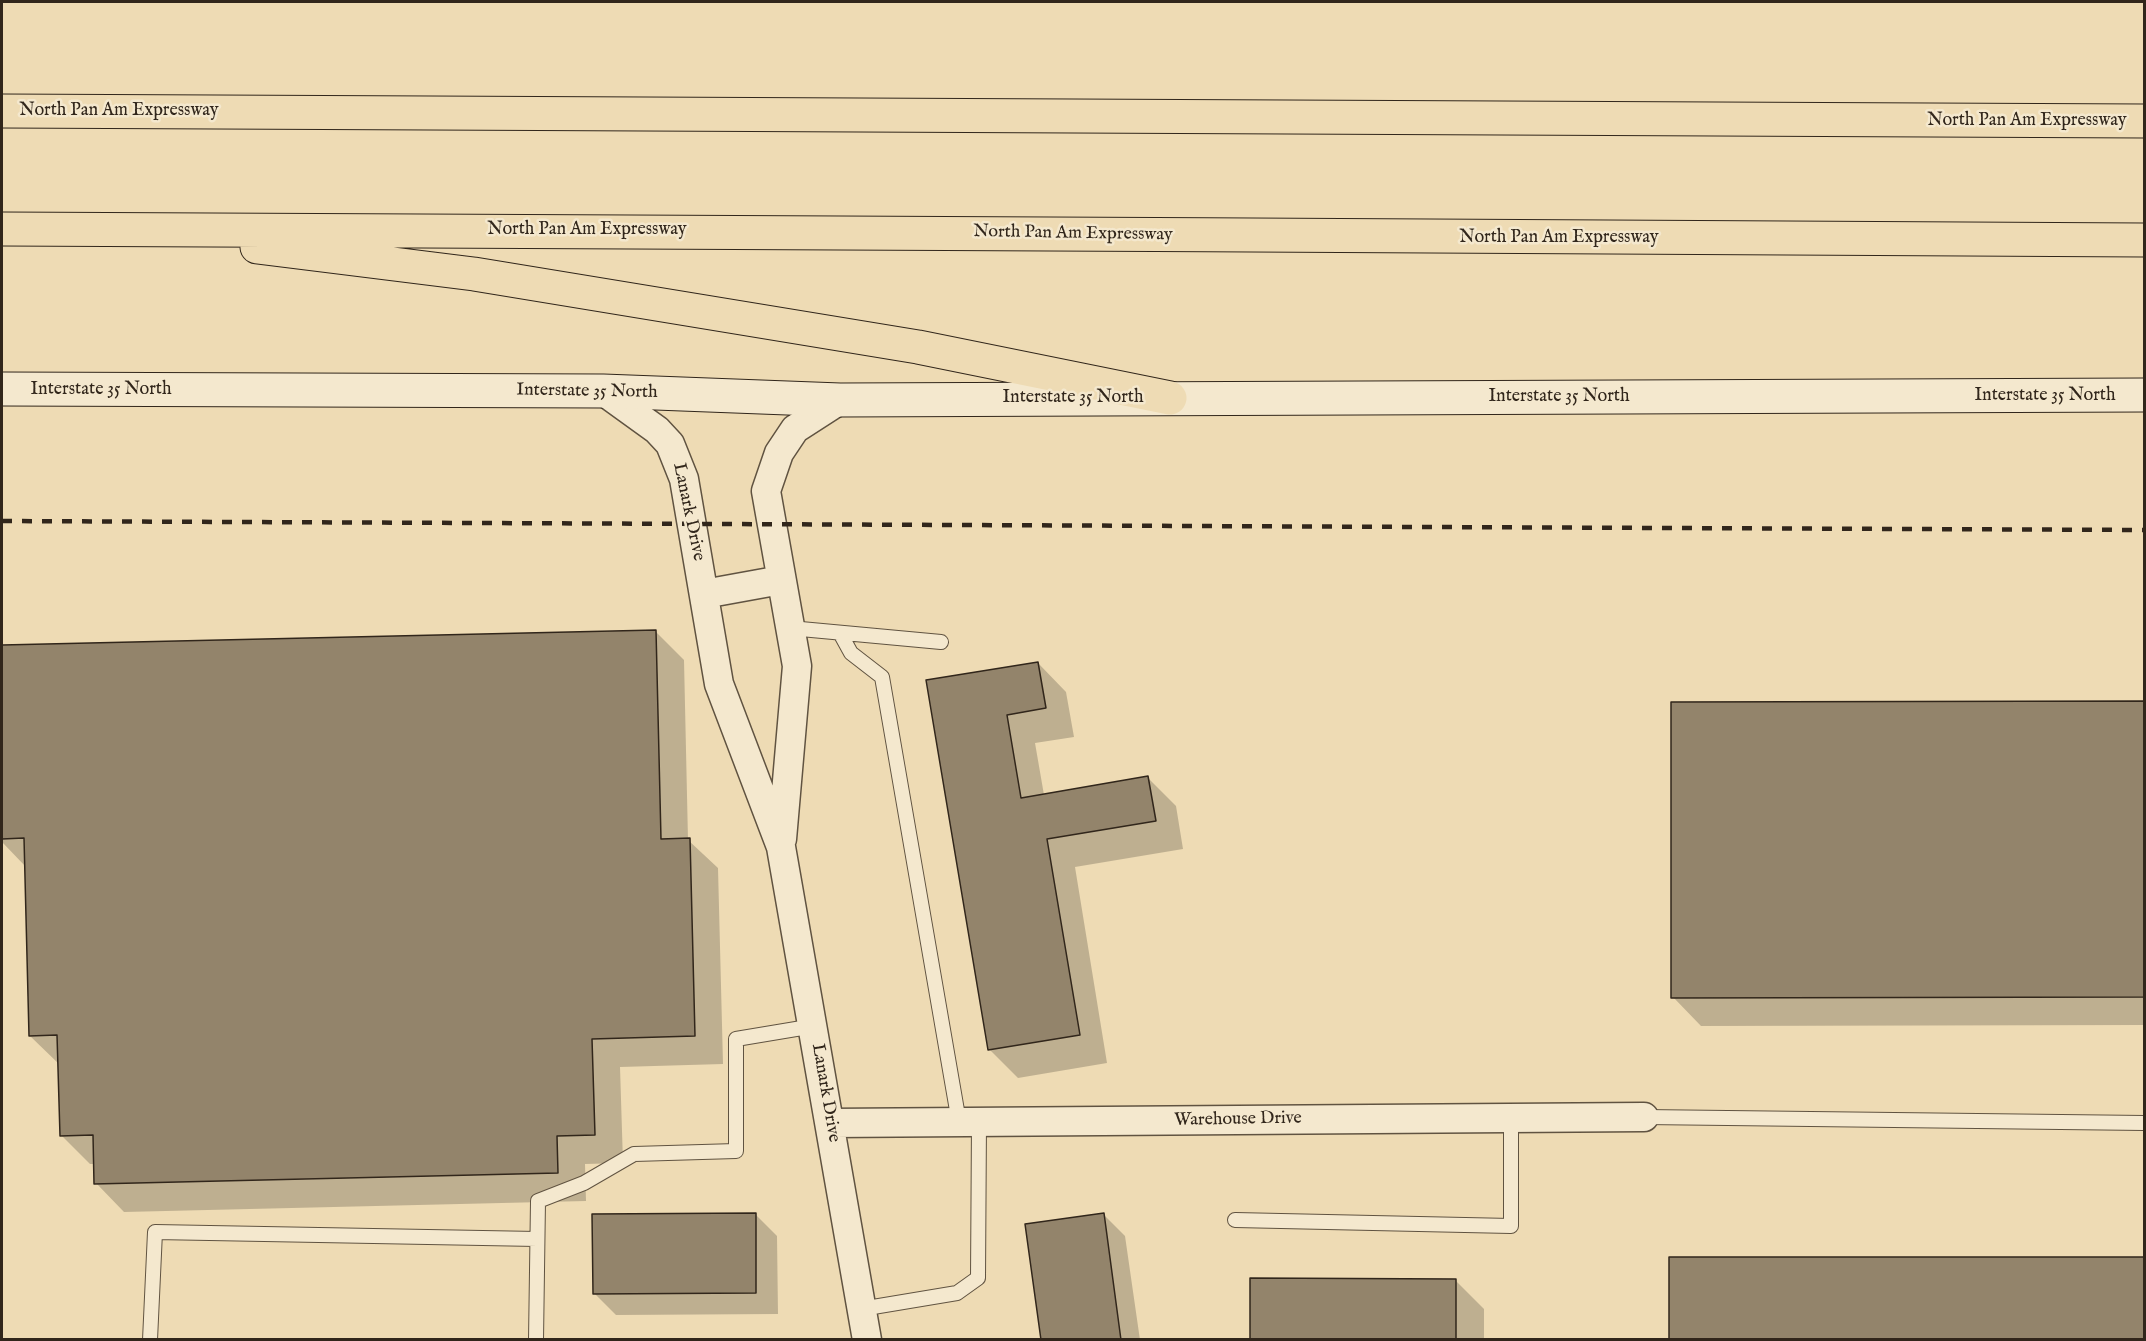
<!DOCTYPE html>
<style>
body{margin:0}
#map{position:relative;width:2146px;height:1341px;overflow:hidden;background:#eedbb4;font-family:"IM FELL English",serif}
canvas{display:block}
.frame{position:absolute;inset:0;border:3px solid #31261b;pointer-events:none}
</style>
<div id="map">
<canvas width="2146" height="1341"></canvas>
<div class="frame"></div>
</div>
<script>
const context = document.querySelector('canvas').getContext('2d');
context.lineJoin = 'round';
function fill(path, color) { context.fillStyle = color; context.fill(path, 'evenodd'); }
function strokePath(path, color, width, dash) { context.strokeStyle = color; context.lineWidth = width; context.lineCap = dash ? 'butt' : 'round'; context.setLineDash(dash || []); context.stroke(path); }
function label(font, color, halo, rows, align = 'center') {
  context.font = font + ' "IM FELL English",serif'; context.lineWidth = 5; context.setLineDash([]); context.textBaseline = 'middle'; context.strokeStyle = halo; context.fillStyle = color; for (const [text, x, y, turn = 0] of rows) {
    context.save(); context.translate(x, y); context.rotate((+turn || 0) * Math.PI / 180); context.textAlign = isNaN(turn) ? turn : align; if (halo) context.strokeText(text, 0, 0); context.fillText(text, 0, 0); context.restore();
  }
}
const shadow = new Path2D(`
 M655,631L684,660L688,840L718,868L723,1064L620,1067L623,1163L585,1164L586,1201L124,1212L96,1183L95,1164H90L61,1135L60,1065L30,1036L26,867L2,842V646Z
 M1038,663L1066,692L1074,737L1035,743L1044,795L1148,778L1176,806L1183,849L1075,867L1107,1063L1018,1078L989,1049L928,682Z
 M2144,702V1025L1701,1026L1673,997L1672,703Z
 M755,1214L777,1236L778,1314L616,1315L594,1293Z
 M1103,1214L1125,1236L1140,1340H1043Z
 M1671,1258H2144V1340H1671Z
 M1456,1281L1484,1309V1340H1251Z`);
const building = new Path2D(`
 M656,630L661,839L690,838L695,1036L592,1039L595,1135L557,1136L558,1173L94,1184L93,1135L60,1136L57,1035L29,1036L24,838L2,839V645Z
 M1038,662L1046,708L1007,715L1021,798L1148,776L1156,821L1047,839L1080,1035L988,1050L926,680Z
 M2144,701V997L1671,998V702Z
 M756,1213V1293L593,1294L592,1214Z
 M1104,1213L1121,1340H1041L1025,1224Z
 M1669,1257H2144V1340H1669Z
 M1250,1278L1456,1279V1340H1250Z`);
const service = new Path2D(`
 M790,628L941,642
 M840,633L851,653L882,677L959,1122
 M1644,1117L2144,1123
 M1235,1220L1511,1226V1118
 M861,1309L957,1293L978,1278L979,1122
 M150,1340L155,1232L537,1239
 M536,1340L538,1201L584,1183L634,1154L736,1151V1039L814,1026`);
const minor = new Path2D(`
 M603,391L657,430L670,444L684,479L719,684L781,847L867,1340
 M704,594L781,580
 M782,839L797,666L766,491L779,453L795,429L840,400
 M831,1123L1644,1117`);
const secondary = new Path2D(`
 M2,389L603,391L840,400L2144,395`);
const motorway = new Path2D(`
 M2,111L2144,121
 M2,229C716,229 1430,238 2144,240
 M257,247L474,274L918,347L1170,398`);
const rail = new Path2D(`
 M2,521L2144,530`);
const streetNames = [
 ["North Pan Am Expressway",119,111],
 ["North Pan Am Expressway",2027,121],
 ["North Pan Am Expressway",587,230],
 ["North Pan Am Expressway",1073,234,1],
 ["North Pan Am Expressway",1559,238],
 ["Interstate 35 North",101,390],
 ["Interstate 35 North",587,392,1],
 ["Interstate 35 North",2045,396],
 ["Interstate 35 North",1559,397],
 ["Interstate 35 North",1073,398],
 ["Lanark Drive",688,512,78],
 ["Lanark Drive",825,1093,80],
 ["Warehouse Drive",1238,1120,-1]
];
fill(shadow, '#0003');
fill(building, '#93846b');
strokePath(building, '#31261b', 1.5);
strokePath(service, '#605341', 16);
strokePath(minor, '#605341', 31);
strokePath(secondary, '#31261b', 35);
strokePath(motorway, '#31261b', 35);
strokePath(service, '#f4e8ce', 14);
strokePath(minor, '#f4e8ce', 28);
strokePath(secondary, '#f4e8ce', 33);
strokePath(motorway, '#eedbb4', 33);
strokePath(rail, '#31261b', 4.5, [10, 10]);
label('18px', '#31261b', '#f4e8ce', streetNames);
</script>
